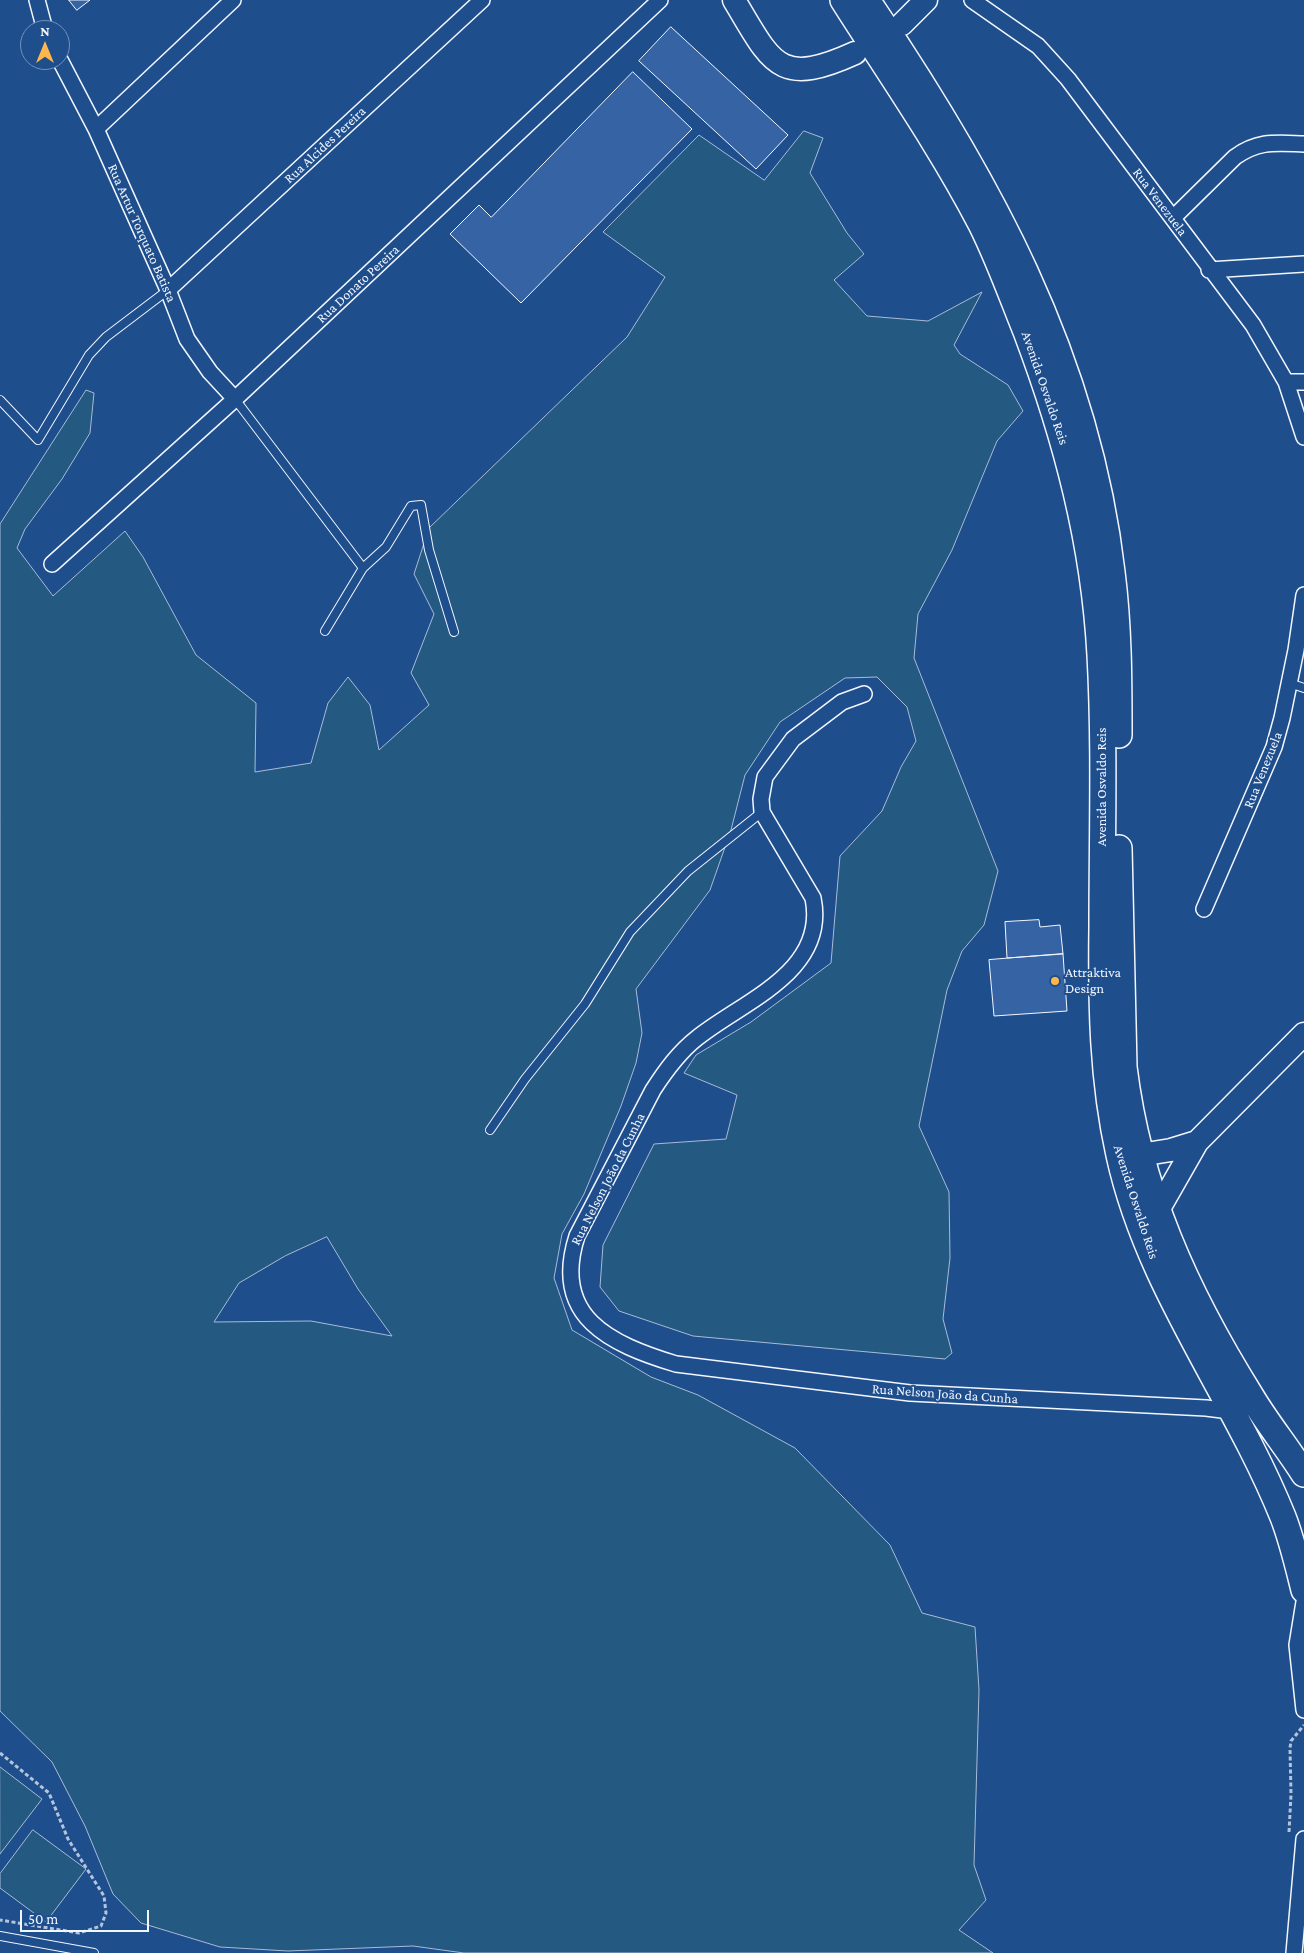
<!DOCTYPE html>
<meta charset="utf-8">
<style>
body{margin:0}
#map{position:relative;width:1304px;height:1953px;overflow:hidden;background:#1f4e8c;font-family:"Crimson Pro",serif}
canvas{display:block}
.north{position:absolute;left:20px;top:20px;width:50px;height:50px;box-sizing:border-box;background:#1f4e8c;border:1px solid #7391ba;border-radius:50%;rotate:0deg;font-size:14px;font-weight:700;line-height:20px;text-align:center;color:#f2f6ff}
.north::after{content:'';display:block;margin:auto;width:18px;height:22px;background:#ffb74d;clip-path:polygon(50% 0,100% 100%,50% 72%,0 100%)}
.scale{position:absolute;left:20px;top:1910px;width:129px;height:22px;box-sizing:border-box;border:2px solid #f2f6ff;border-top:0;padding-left:6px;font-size:15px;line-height:18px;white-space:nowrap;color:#f2f6ff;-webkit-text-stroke:4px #1f4e8c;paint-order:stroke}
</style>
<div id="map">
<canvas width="1304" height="1953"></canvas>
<div class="north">N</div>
<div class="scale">50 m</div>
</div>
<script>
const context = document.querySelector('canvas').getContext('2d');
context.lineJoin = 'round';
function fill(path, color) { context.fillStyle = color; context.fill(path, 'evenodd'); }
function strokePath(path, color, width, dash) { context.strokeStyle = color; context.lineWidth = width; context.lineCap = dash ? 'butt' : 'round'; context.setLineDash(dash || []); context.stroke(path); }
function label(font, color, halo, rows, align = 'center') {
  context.font = font + ' "Crimson Pro",serif'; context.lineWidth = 4; context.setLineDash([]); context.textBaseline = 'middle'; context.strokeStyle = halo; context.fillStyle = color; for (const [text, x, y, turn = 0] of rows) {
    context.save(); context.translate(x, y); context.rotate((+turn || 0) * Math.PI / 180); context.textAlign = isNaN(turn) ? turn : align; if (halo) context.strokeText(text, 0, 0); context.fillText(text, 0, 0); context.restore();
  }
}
const green = new Path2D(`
 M804,131L823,138L810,173L847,233L864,254L834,280L867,316L928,321L982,292L954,345L960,354L1008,385L1023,411L997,441L952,550L918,614L914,658L998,871L984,925L962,951L947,990L919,1126L949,1192L950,1258L943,1319L952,1353L945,1359L693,1336L619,1311L600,1287L603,1245L654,1144L726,1139L737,1095L684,1073L696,1055L751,1022L831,963L840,856L882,811L901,767L916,741L907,707L877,677L845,678L780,722L745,775L731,830L710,890L636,989L642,1033L636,1063L621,1106L584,1194L562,1234L554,1278L572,1330L651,1377L698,1395L795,1448L890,1545L922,1613L975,1627L979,1690L974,1865L986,1900L959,1930L993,1953H464L413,1946L288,1951L220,1947L141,1923L113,1894L85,1826L52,1762L0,1711V524L86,390L94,393L90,433L62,479L25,529L17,548L53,596L125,531L143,557L196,655L256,703L255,772L311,763L328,703L348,677L370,705L379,750L429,705L411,673L434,614L414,574L429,528L627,337L665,277L603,232L699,135L764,180ZM327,1237L358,1289L392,1336L311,1321L214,1322L239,1283L285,1256Z
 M0,1767L42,1799L0,1854Z
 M33,1830L86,1869L46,1922L0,1888V1874Z`);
const building = new Path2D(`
 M69,0H90L77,10Z
 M671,27L788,135L756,169L639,61Z
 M633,72L692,129L521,303L450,234L479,205L491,217Z
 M1039,920L1040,927L1060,925L1063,954L1007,958L1005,922Z
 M1063,954L1067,1011L994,1016L989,960Z`);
const path = new Path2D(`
 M0,1753L49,1793L68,1839L104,1896L106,1913L101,1926L79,1933L0,1920
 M1289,1832L1291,1795L1290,1748L1291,1741L1304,1725`);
const lane = new Path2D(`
 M235,399L363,568
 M0,400L38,440L89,355L106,337L168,290
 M325,631L363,568L386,547L411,506L421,505L429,550L454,632
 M1289,683L1304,688
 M490,1130L525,1079L585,1004L630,932L688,871L762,812
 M0,1936L94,1953`);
const street = new Path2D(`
 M37,0L45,30
 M972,0L1038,46L1068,79L1253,325L1286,382L1304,437
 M60,60L96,129L168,290L187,339L210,372L235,399
 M96,129L233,0
 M1173,218L1235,157C1259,140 1276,143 1304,144
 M1209,270L1304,264
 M168,290L482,0
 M1286,382H1304
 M52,564L235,399L660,0
 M864,694L842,702L793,739L765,777L761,799L762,812L813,898C828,972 743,1001 697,1038C679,1052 666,1070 653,1090L577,1236C551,1317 610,1344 676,1364L910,1393L1206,1408L1230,1411
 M1204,909L1274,747L1282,718L1296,650L1304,595
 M1304,1602L1297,1645L1304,1710
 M1294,1953L1304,1839`);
const secondary = new Path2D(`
 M734,0C772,63 778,88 855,53
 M902,24L926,0
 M1140,1155L1171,1150L1197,1142
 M1157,1212L1197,1142L1304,1034`);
const primary = new Path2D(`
 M843,0C890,74 941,147 981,224C999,260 1012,297 1027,334C1066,438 1094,543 1100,655C1105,745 1102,836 1102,927C1101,1004 1102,1079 1119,1155C1148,1288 1233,1393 1283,1517C1292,1540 1298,1566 1304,1590
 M867,0C987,177 1087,356 1112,572C1119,627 1119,681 1119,735
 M1119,848L1124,1067C1139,1189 1186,1292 1251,1396C1267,1423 1287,1447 1304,1474`);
const markers = [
 [1055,981,5,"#ffb74d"]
];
const streetNames = [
 ["Rua Alcides Pereira",325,145,-43],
 ["Rua Venezuela",1160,202,53],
 ["Rua Artur Torquato Batista",142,233,66],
 ["Rua Donato Pereira",358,284,-43],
 ["Avenida Osvaldo Reis",1045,388,71],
 ["Rua Venezuela",1263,770,-68],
 ["Avenida Osvaldo Reis",1102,787,-90],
 ["Rua Nelson João da Cunha",608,1179,-63],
 ["Avenida Osvaldo Reis",1136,1202,72],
 ["Rua Nelson João da Cunha",945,1394,4]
];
const poiNames = [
 ["Attraktiva",1065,973],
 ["Design",1065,989]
];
fill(green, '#245a82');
strokePath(green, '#a8bbd7', 1);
fill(building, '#3563a3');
strokePath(building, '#f2f6ff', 1);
strokePath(lane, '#f2f6ff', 10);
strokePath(street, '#f2f6ff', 18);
strokePath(secondary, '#f2f6ff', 25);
strokePath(primary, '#f2f6ff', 28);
strokePath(path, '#b3c4dc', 3, [4, 2.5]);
strokePath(lane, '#1f4e8c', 8);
strokePath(street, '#1f4e8c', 15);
strokePath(secondary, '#1f4e8c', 22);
strokePath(primary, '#1f4e8c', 25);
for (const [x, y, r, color] of markers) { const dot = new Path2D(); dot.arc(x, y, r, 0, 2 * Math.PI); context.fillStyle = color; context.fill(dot); strokePath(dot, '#1f4e8c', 2); }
label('14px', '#f2f6ff', '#1f4e8c', streetNames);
label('14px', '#f2f6ff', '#1f4e8c', poiNames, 'left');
</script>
